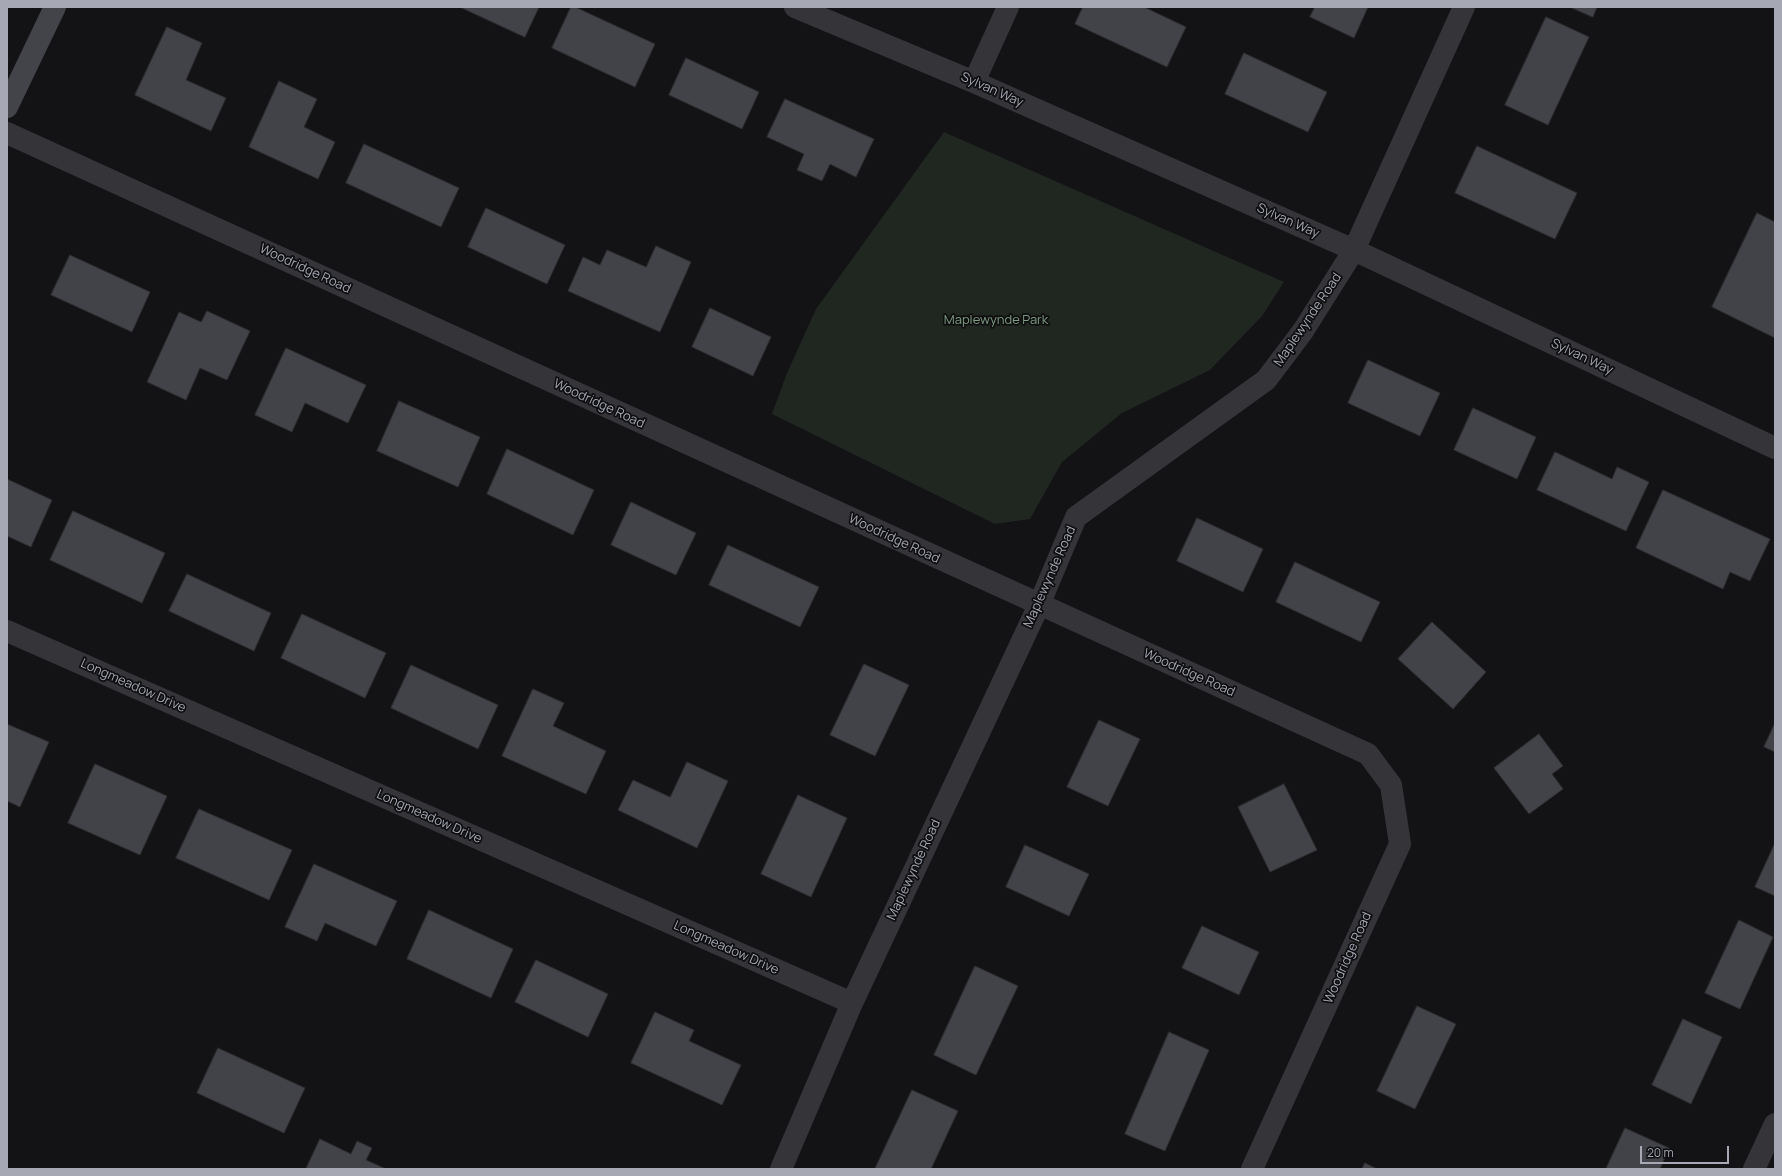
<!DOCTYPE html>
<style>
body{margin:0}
#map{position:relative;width:1782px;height:1176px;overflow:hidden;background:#131315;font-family:Manrope,sans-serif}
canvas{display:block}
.frame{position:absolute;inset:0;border:8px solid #a6a9b4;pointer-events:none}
.scale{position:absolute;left:1640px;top:1146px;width:89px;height:18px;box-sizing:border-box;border:2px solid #a6a9b4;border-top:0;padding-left:5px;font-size:12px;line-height:14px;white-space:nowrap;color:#a6a9b4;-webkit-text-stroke:3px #0e0e10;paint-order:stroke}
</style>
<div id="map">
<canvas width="1782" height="1176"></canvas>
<div class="frame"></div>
<div class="scale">20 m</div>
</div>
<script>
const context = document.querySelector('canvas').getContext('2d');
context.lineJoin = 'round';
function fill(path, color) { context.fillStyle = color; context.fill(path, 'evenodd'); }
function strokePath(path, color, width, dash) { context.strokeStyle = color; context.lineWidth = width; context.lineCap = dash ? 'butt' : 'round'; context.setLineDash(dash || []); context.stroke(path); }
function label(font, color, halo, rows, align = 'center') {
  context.font = font + ' Manrope,sans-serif'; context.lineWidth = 3.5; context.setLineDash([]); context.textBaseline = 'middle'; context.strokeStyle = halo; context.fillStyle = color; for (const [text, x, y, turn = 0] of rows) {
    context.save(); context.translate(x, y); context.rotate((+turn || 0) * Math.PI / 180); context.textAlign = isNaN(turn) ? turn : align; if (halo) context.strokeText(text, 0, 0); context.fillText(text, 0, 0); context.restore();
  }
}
const green = new Path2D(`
 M944,132L1284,282L1262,316L1210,370L1122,413L1062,462L1030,519L995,524L772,414L787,373L816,309Z`);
const building = new Path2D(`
 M460,7H539L525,37Z
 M571,7H575L655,44L635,87L552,48Z
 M1083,7H1144L1186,27L1167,67L1075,24Z
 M1315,7H1368L1354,38L1310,17Z
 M1570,7H1597L1593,17Z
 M1546,17L1589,37L1548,125L1505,105Z
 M167,27L202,43L186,80L226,98L211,131L135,95Z
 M1244,53L1327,92L1308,132L1225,94Z
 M686,58L759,92L742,129L669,95Z
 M279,81L317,99L304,127L335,142L318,179L249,147Z
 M785,99L874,139L856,177L830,164L822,181L797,170L804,154L767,137Z
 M364,144L459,188L441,227L346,183Z
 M1477,146L1577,193L1555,239L1455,193Z
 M486,208L565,245L547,284L468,247Z
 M1757,213L1775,222V338L1712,307Z
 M656,246L691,262L660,332L568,291L583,257L600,265L607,250L646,267Z
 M70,255L150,292L132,332L51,295Z
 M710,308L771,337L753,376L692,347Z
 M207,311L250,331L227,380L200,368L186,400L147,382L179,312L201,322Z
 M286,348L366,385L348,423L305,403L292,432L255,415Z
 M1368,360L1440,393L1420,436L1348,403Z
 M399,401L480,437L458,487L377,451Z
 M1473,408L1536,437L1517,479L1454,450Z
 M507,449L594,490L573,535L487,494Z
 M1555,452L1612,479L1617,467L1649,482L1626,531L1537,490Z
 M7,479L52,500L31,547L7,536Z
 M1663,490L1770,539L1750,581L1730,572L1723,589L1636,548Z
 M631,502L696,533L676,575L611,545Z
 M73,511L165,553L142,603L50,560Z
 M1197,518L1263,549L1243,592L1177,561Z
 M728,545L819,587L800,627L709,585Z
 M1295,562L1380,602L1361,642L1276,602Z
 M187,574L271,613L254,651L169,611Z
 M302,614L386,653L365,698L281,658Z
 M1432,622L1486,672L1453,709L1398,659Z
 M864,664L909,685L875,756L830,735Z
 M411,665L498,705L478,749L391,708Z
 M533,689L564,703L553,726L606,751L586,794L502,756Z
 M1099,720L1140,739L1108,806L1067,787Z
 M1775,723V752L1764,747Z
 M7,724L49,742L20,807L7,801Z
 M1539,734L1563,766L1552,774L1563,789L1529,814L1494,768Z
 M687,762L728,781L697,848L618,810L633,780L670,797Z
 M95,764L167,796L140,855L68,823Z
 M1284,784L1317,850L1270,872L1238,807Z
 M798,795L847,818L811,897L761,874Z
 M199,809L292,850L269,900L176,858Z
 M1775,843V896L1755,887Z
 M1025,845L1089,874L1069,916L1006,887Z
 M314,864L397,901L376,946L325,923L317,941L285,927Z
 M429,910L513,949L491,998L407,959Z
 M1739,920L1773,937L1740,1009L1705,993Z
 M1202,926L1259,952L1239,995L1182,968Z
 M536,960L608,994L588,1037L515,1002Z
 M975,966L1018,986L976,1075L934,1055Z
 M1417,1006L1456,1024L1415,1109L1377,1091Z
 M655,1012L694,1030L689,1041L741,1065L722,1105L631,1063Z
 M1683,1019L1722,1037L1691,1104L1652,1085Z
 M1169,1032L1209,1050L1165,1151L1125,1134Z
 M218,1048L305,1088L284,1133L197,1093Z
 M912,1090L958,1111L931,1169H875Z
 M1625,1128L1669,1148L1660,1169H1606Z
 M320,1139L351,1154L357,1141L372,1148L366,1160L386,1169H306Z
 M1365,1163L1377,1169H1362Z`);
const street = new Path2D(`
 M795,7L974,82L1354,250L1775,448
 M974,82L1008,7
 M7,133L1368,754L1391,785L1400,844L1252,1169
 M7,631L852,1003
 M781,1169L852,1003L1039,605L1076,517L1266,380L1303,331L1354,250L1464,7
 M1754,1169L1775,1124`);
const secondary = new Path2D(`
 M7,107L55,7`);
const streetNames = [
 ["Sylvan Way",992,90,24],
 ["Sylvan Way",1288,221,24],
 ["Woodridge Road",305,269,25],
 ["Maplewynde Road",1308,320,-56],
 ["Sylvan Way",1582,357,25],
 ["Woodridge Road",599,404,25],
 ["Woodridge Road",894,539,25],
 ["Maplewynde Road",1050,577,-66],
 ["Woodridge Road",1189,673,24],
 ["Longmeadow Drive",133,686,24],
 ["Longmeadow Drive",429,817,24],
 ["Maplewynde Road",914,870,-65],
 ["Longmeadow Drive",726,948,24],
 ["Woodridge Road",1348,958,-66]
];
const parkNames = [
 ["Maplewynde Park",996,320]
];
fill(green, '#202721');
fill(building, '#424348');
strokePath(building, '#2e2d30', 1);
strokePath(street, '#353539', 22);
strokePath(secondary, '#434449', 22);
label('13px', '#a6a9b4', '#0e0e10', streetNames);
label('13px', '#7f9d83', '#0e0e10', parkNames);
</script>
